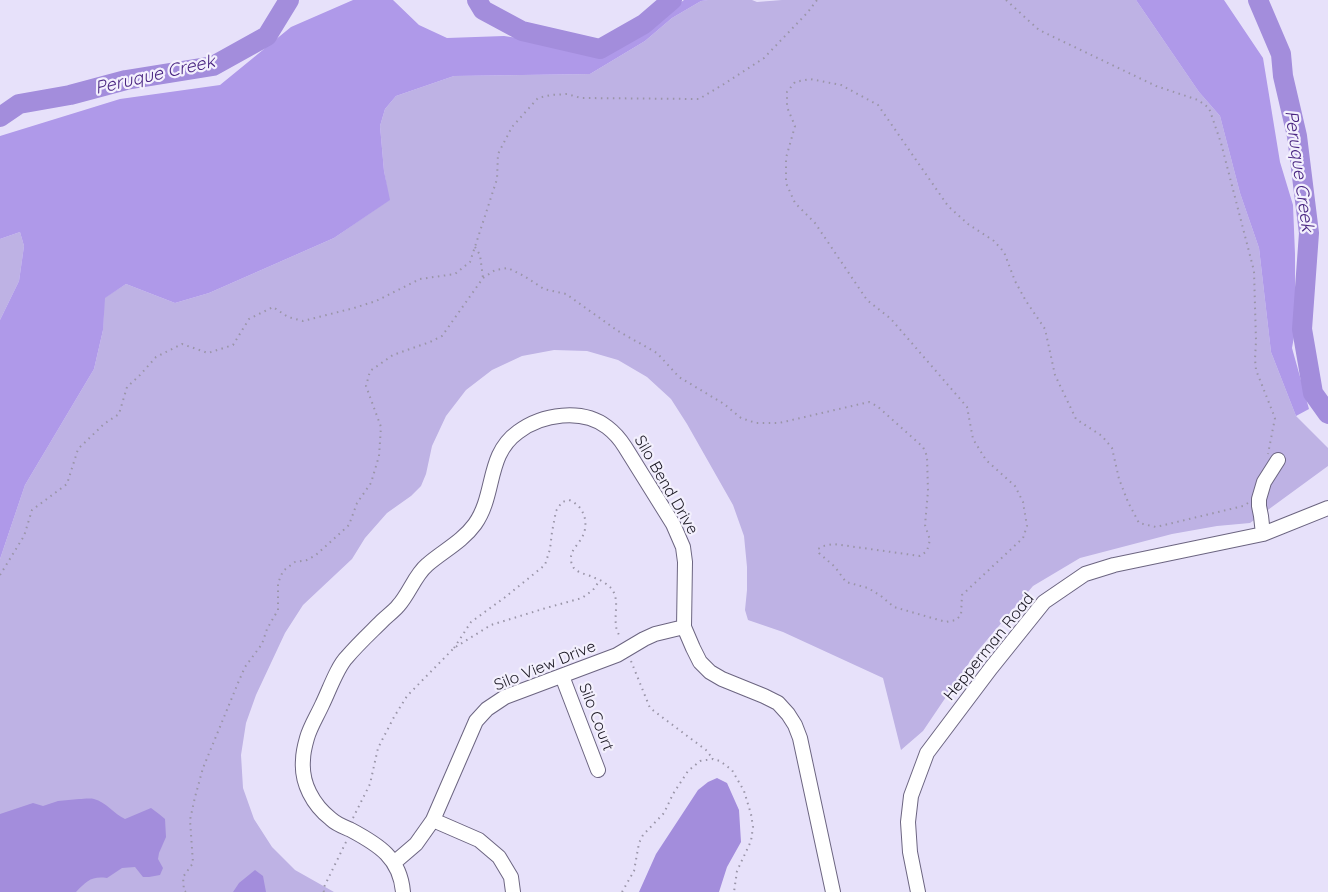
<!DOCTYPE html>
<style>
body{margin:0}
canvas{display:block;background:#e7e1fa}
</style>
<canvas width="1328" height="892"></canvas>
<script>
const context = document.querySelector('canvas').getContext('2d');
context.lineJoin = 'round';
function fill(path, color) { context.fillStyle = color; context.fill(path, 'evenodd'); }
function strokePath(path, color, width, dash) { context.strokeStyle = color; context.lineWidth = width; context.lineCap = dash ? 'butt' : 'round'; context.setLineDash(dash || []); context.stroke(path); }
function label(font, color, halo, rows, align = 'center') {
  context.font = font + ' Quicksand,sans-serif'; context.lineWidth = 4.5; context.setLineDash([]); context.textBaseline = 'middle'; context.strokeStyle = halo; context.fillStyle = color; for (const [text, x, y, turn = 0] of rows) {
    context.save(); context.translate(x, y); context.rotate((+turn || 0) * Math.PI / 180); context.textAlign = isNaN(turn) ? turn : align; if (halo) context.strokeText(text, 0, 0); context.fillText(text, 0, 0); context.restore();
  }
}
const green = new Path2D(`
 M708,0H752L757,2L782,0H1136L1199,92L1220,116L1240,193L1259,248L1271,352L1296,416L1328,448V466L1250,523L1217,526L1172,534L1080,558L1033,586L975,654L923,731L901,750L883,678L783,632L748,620L745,610L747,590V567L744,536L733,505L687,424L671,399L647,377L618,360L587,351L554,350L522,356L492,370L466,390L446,416L432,446L426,474L421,486L411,496L387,513L365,538L352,559L303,605L285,633L256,695L246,723L241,755L243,788L254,819L272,847L295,870L334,892H0V559L25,485L94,369L103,330L104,298L126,284L175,303L209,293L334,238L389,200L384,171L380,126L385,109L396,96L454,76L590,74L645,41L672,18L701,1Z
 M20,232L24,246L19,281L0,320V239Z`);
const forest = new Path2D(`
 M353,0H393L419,25L447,38L504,36L572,46L598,58L636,36L684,0H708L701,1L672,18L645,41L590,74L454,76L396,96L385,109L380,126L384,171L390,200L334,238L209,293L175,303L126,284L105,298L103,330L94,369L25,485L0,559V320L19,281L24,246L20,232L0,239V136L120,99L220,85L291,27Z
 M1136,0H1224L1263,58L1280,162L1293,205L1295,254V331L1292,348L1309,409L1296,416L1271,352L1259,248L1240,193L1220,116L1199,92Z`);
const water = new Path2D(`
 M717,778L727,783L739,810L741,842L727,867L719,892H639L656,854L698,790L708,782Z
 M79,799C83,799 90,798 94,799C106,802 114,814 125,819L151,808L159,814L165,819L166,837L159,853L158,859L163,868L160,875L149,877H143L135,867L122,868L107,878C91,876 87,881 76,892H0V814L33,803L43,806L58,801Z
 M255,870L263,876L266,892H233L239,883Z`);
const river = new Path2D(`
 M477,0L483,10L522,31L600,49L644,24L672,0
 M1258,0L1281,54L1283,76L1297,136L1309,233L1302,329L1313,393L1328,414
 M0,117L19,104L70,95L126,80L213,66L267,36L289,0`);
const path = new Path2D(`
 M1006,0L1039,30L1156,86L1198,100L1209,108L1221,143L1254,271L1256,341L1255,359L1256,370L1275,418L1268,454
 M475,247L480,255L483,278
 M0,575L24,536L32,510L67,484L78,449L104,424L119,414L127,387L140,375L156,357L182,344L208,353L233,345L249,319L273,307L288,317L303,321L354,308L376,301L420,279L455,274L470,262L497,179L498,154L512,127L538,98L551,95L567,94L581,98L699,99L724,84L764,58L808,12L817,0
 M454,648L471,622L504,598L545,565L550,549L552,532L556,511L562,502L569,500C585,506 590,525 581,539C577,546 570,551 571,560C572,574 586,573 595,578C601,580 607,584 611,588C620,599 614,613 616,625C616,630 619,634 620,638
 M631,661L650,708L706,750L713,759
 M353,818L370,784L378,748L394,717L407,696L454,648L491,625L546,608L582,598L593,590L600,580
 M186,892L184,891L183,877L193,863L190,820L195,797L203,768L238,683L245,667L262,644L267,629L278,610V583L283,571L295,562L307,560L316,555L349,525L357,503L371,483L379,456L381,427L366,386L370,371L393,355L430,342L442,336L483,278L495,270L508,268L524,276L544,289L566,294L618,331L657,353L679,377L724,404L741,418L756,423H779L869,402L877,406L923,447L927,456L928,491L925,525L930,540L927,551L920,556L834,544L823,546L818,549L819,553L835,567L846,582L868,588L881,596L894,607L946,622L956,620L961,615L962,595L1023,538L1027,526L1023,502L1015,486L986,460L973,439L967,407L891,319L867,300L815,223L795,203L786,183V158L795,126L787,107V92L795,82L810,79L841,85L878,105L948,206L968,224L994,241L1004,252L1015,281L1026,301L1045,329L1055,375L1076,419L1102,436L1112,448L1119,479L1128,502L1139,523L1156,527L1243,506L1248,503
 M324,892L323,889L325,885L346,842
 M622,892L634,871L639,843L643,835L664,813L673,794L688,771L700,761L713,759L720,761L732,770L744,791L751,814L753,827L751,841L737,871L734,892`);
const minor = new Path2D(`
 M1263,534L1261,516L1259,506V499L1264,482L1278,460
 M562,676L598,770
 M433,820L479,840L499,857L511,877L513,892
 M395,862L416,844L433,820L476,721L487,709L505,697L617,655L644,639L655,634L684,627
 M403,892C400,858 379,845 351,830C344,827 336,824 331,819C313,805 301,783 303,760C303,753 305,745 307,738C310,727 317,716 322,705C329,691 337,667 347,657C358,644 370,633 382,621C387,616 394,611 398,606C409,594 415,575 427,565C443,551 462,542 475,524C496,494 486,455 518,432C542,414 582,408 607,427C615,433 620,439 625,447L673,524L683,547L685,562L684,627L693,648L700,662L710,672L722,679L764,696L778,703L788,714L795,725L800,738L833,892
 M918,892L910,852L908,822L911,796L927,753L991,668L1044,602L1085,574L1114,565L1263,534L1328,508`);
const streetNames = [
 ["Silo Bend Drive",666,485,60],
 ["Hepperman Road",989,647,-51],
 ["Silo View Drive",545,666,-22],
 ["Silo Court",596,717,69]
];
const waterNames = [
 ["Peruque Creek",155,75,-13],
 ["Peruque Creek",1299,171,82]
];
fill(green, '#beb2e4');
fill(forest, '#af99e9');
fill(water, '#a38ddc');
strokePath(river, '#a38ddc', 20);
strokePath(minor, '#6c6581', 16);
strokePath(path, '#9a95a8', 2, [1.5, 4.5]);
strokePath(minor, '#fff', 14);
label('16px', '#1b1823', '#f3f0fd', streetNames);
label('italic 18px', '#4a2682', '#f3f0fd', waterNames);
</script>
